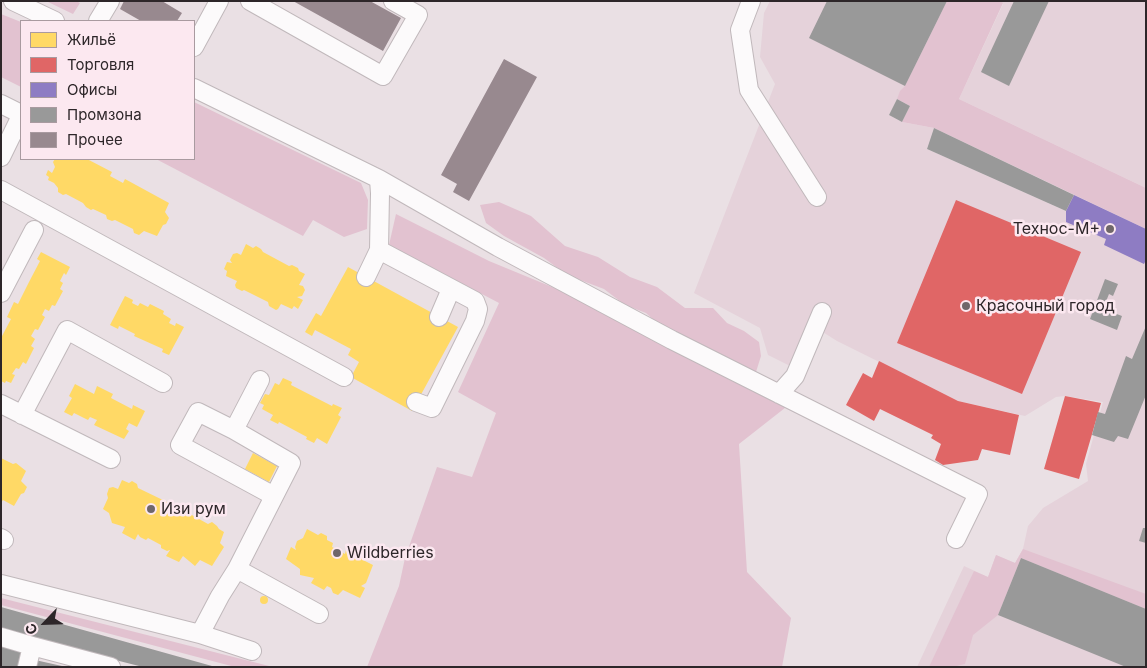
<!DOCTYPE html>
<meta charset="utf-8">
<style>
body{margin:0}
#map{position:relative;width:1147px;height:668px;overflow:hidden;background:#eae0e4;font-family:Inter,sans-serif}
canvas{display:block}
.frame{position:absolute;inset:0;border:2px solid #2d2629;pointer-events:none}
.legend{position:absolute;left:20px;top:20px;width:175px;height:140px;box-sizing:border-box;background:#fce8f0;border:1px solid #a99aa0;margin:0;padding:6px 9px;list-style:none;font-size:15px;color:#2d2629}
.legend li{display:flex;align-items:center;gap:10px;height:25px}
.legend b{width:25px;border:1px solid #a99aa0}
.north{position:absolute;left:20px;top:598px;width:50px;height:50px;-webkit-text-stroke:4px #fce8f0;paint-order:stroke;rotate:246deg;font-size:14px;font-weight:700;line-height:20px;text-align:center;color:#2d2629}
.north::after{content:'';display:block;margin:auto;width:18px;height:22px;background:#2d2629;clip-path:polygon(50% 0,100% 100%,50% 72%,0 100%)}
</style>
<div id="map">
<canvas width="1147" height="668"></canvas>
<div class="frame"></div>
<ul class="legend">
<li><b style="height:14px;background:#ffd966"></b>Жильё</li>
<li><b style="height:14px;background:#e06666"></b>Торговля</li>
<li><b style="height:14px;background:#8e7cc3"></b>Офисы</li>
<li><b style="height:14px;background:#999"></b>Промзона</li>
<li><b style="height:14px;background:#98898f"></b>Прочее</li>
</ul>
<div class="north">С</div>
</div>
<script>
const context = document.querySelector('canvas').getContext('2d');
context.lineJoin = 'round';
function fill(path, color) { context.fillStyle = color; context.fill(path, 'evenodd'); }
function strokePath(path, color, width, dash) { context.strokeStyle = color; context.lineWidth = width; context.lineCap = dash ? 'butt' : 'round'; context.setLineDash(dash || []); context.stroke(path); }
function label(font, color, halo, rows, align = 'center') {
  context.font = font + ' Inter,sans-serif'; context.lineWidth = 5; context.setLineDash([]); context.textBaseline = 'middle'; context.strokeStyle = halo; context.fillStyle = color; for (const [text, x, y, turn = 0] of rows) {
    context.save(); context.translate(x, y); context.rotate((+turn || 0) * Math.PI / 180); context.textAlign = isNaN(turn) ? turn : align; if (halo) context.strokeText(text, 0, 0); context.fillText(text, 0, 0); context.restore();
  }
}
const built = new Path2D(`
 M770,1H990L901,91L889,115L902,122L934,128L927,149L1066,211L1074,195L1146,229V667H917L964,566L988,577L996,555L1015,563L1023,549L1028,526L1043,508L1088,481L1086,464L1103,402L1065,396L1056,397L1025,416L958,401L837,341L818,329L796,369L768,355L760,328L694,293L775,84L760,57L764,13Z
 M1000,1H1146V188L959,99L1003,4Z`);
const green = new Path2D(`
 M46,1H76L80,3L73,14Z
 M947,1H1000L1003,3L959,99L1146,188V229L934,128L902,122L910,106L897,99L900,91L905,86Z
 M1,14L21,22V87L1,77Z
 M194,102L361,183L368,200L367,229L344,237L313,220L303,236L156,159H194Z
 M499,202L531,216L565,246L598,257L630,277L657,287L685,308H713L727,323L744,331L759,342L761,356L756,372L746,377L790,404L739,444L747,572L791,618L782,667H367L399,586L405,558L437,467L472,477L496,413L458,392L499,303L389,245L396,214L489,261L591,303L657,323L646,313L625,305L604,289L567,275L544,258L504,236L486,223L480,205Z
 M1023,549L1146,594V609L1021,558L998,615L973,635L965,664L952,667H929L974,571L988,577L996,555L1015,563Z
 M1,598L273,667H235L1,605Z`);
const homes = new Path2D(`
 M55,159H87L112,172L110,176L123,183L125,179L169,203L165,212L169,218L166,224L163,225L157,236L144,231L139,235L134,233L133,229L115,220L112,221L107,219L106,215L93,209L91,210L86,207L83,203L66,194L63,195L58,192V188L54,183L48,180L49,177L46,175L48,170L52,173L55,167L53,162Z
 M246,244L253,248L256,246L261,249L263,252L289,266L292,265L298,268L299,271L305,274L299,285L303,286L305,290L302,296L297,297L303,300L298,309L294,306L292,309L281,304L278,309L276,310L269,306L268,302L244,290L242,291L236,288L235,285L237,281L226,276L227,271L224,269L227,262L232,263L230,260L233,254L237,253L241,255Z
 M41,252L70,267L66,275L64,273L60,281L63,283L60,289L63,291L55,306L52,305L49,311L45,309L42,315L45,317L38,330L35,329L31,336L35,339L31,346L34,348L26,364L23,362L19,369L16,368L12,374L15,375L11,383L6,381L5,383L1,381V338L11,319L7,317L14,302L18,304L29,282L40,261L37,259Z
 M348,267L458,327L412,411L351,377L359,362L348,355L351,349L315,330L312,336L305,332L316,313L321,316Z
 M125,296L133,300L132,303L138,306L140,303L148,307L150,304L164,311L163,314L171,319L169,323L175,326L176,323L184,327L169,355L162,352L163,349L134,336L135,334L119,326L118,329L110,325Z
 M283,378L292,382L291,385L332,406L333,404L342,408L338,415L341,417L327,444L317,438L314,443L306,439L307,437L279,422L278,424L270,420L273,415L262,409L264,405L260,403L265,394L269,395L275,383L279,385Z
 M75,384L94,394L97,386L113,394L111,398L132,409L133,405L145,411L137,427L129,423L126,429L129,431L124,439L94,425L97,420L90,417L88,420L74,413L72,416L64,412L72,398L69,396Z
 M253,453L277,466L269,482L245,469Z
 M1,458L13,464L16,463L26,471L21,481L27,487L24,493L21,494L14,506L3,500L1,503Z
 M122,480L129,483L132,481L137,484L138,488L167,502L166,506L180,513L181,509L208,524L212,522L217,526L219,529L224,532L220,543L224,547L212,566L200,560L195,566L183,556L179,562L166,556L170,550L167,551L161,548V545L148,538L146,540L140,537L138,534L135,540L122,533L125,527L112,523L109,513L103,509L108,498L107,494L109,488L113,487L118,489Z
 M307,529L318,535L321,533L327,536V540L333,543L332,547L345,554L346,550L354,554L358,553L363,556V560L373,565L366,583L361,586L365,588L360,598L343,590L338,595L333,593L331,588L327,586L324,590L311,583L314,578L300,575V569L286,559L291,547L296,550L295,547L297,541L303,538Z
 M260 600a4 4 0 1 1 8 0a4 4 0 1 1-8 0Z`);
const shops = new Path2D(`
 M956,200L1081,252L1022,394L897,343Z
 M879,361L958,401L1019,415L1010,455L982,449L978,460L943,465L935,460L941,444L931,438L933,435L880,409L874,421L846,405L863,373L872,378Z
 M1065,396L1101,403L1079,479L1044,469Z`);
const offices = new Path2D(`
 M1074,195L1146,229V260L1144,264L1104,245L1106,239L1066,222V211Z`);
const industry = new Path2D(`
 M827,1H947L905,86L809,38Z
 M1014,1H1049L1009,86L981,72Z
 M897,99L910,106L902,122L889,115Z
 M934,128L1074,195L1066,211L927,149Z
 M1105,279L1118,284L1113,296L1109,294L1103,309L1122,316L1117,330L1090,319Z
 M1146,326V395L1128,439L1118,436L1114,442L1092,435L1098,412L1105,414L1126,356L1132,359Z
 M1143,528H1146V543L1139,541Z
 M1021,558L1146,609V667H1126L998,615Z
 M1,607L212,666V667H143L1,631Z
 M1,643L24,651L20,667H1Z
 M35,660L62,666V667H33Z`);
const building = new Path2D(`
 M124,1H162L182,13L177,21H141L120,9Z
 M293,1H370L401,18L383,51Z
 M504,59L537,77L469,201L453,192L457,184L441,175Z`);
const minor = new Path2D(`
 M13,1L55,21
 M250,1L383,76L418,15L393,1
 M751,1L740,30L749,90L817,197
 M98,21L110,1
 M194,47L219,1
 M194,88L379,179L380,193L379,250L475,301L478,309L475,321L432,408L416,402
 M1,104L21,114
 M1,157L21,116
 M379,179L498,247L672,340L978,494L956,539
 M1,190L344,377
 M366,277L379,250
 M1,293L34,230
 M439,317L451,289
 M779,394L795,376L822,312
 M1,404L111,459
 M22,415L67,330L163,383
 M234,430L198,412L180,445L274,496
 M1,538L4,540
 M237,569L319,614
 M1,584L200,634L220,596L237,569L291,463L234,430L260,380
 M200,634L252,651
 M1,637L32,646L27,667
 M32,646L111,667`);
const markers = [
 [1110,229,5,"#6f676a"],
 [966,306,5,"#6f676a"],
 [151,509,5,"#6f676a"],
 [337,553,5,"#6f676a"]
];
const poiNames = [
 ["Технос-М+",1100,229,"right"],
 ["Красочный город",976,306],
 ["Изи рум",161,509],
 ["Wildberries",347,553]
];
fill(built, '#e5d2da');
fill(green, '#e2c2d0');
fill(homes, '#ffd966');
fill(shops, '#e06666');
fill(offices, '#8e7cc3');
fill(industry, '#999');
fill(building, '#98898f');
strokePath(minor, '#c0b8bb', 20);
strokePath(minor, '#fcfafb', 18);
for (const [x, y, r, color] of markers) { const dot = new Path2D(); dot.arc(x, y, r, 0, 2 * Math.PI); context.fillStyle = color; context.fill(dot); strokePath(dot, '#fce8f0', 2); }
label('16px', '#2d2629', '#fce8f0', poiNames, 'left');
</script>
